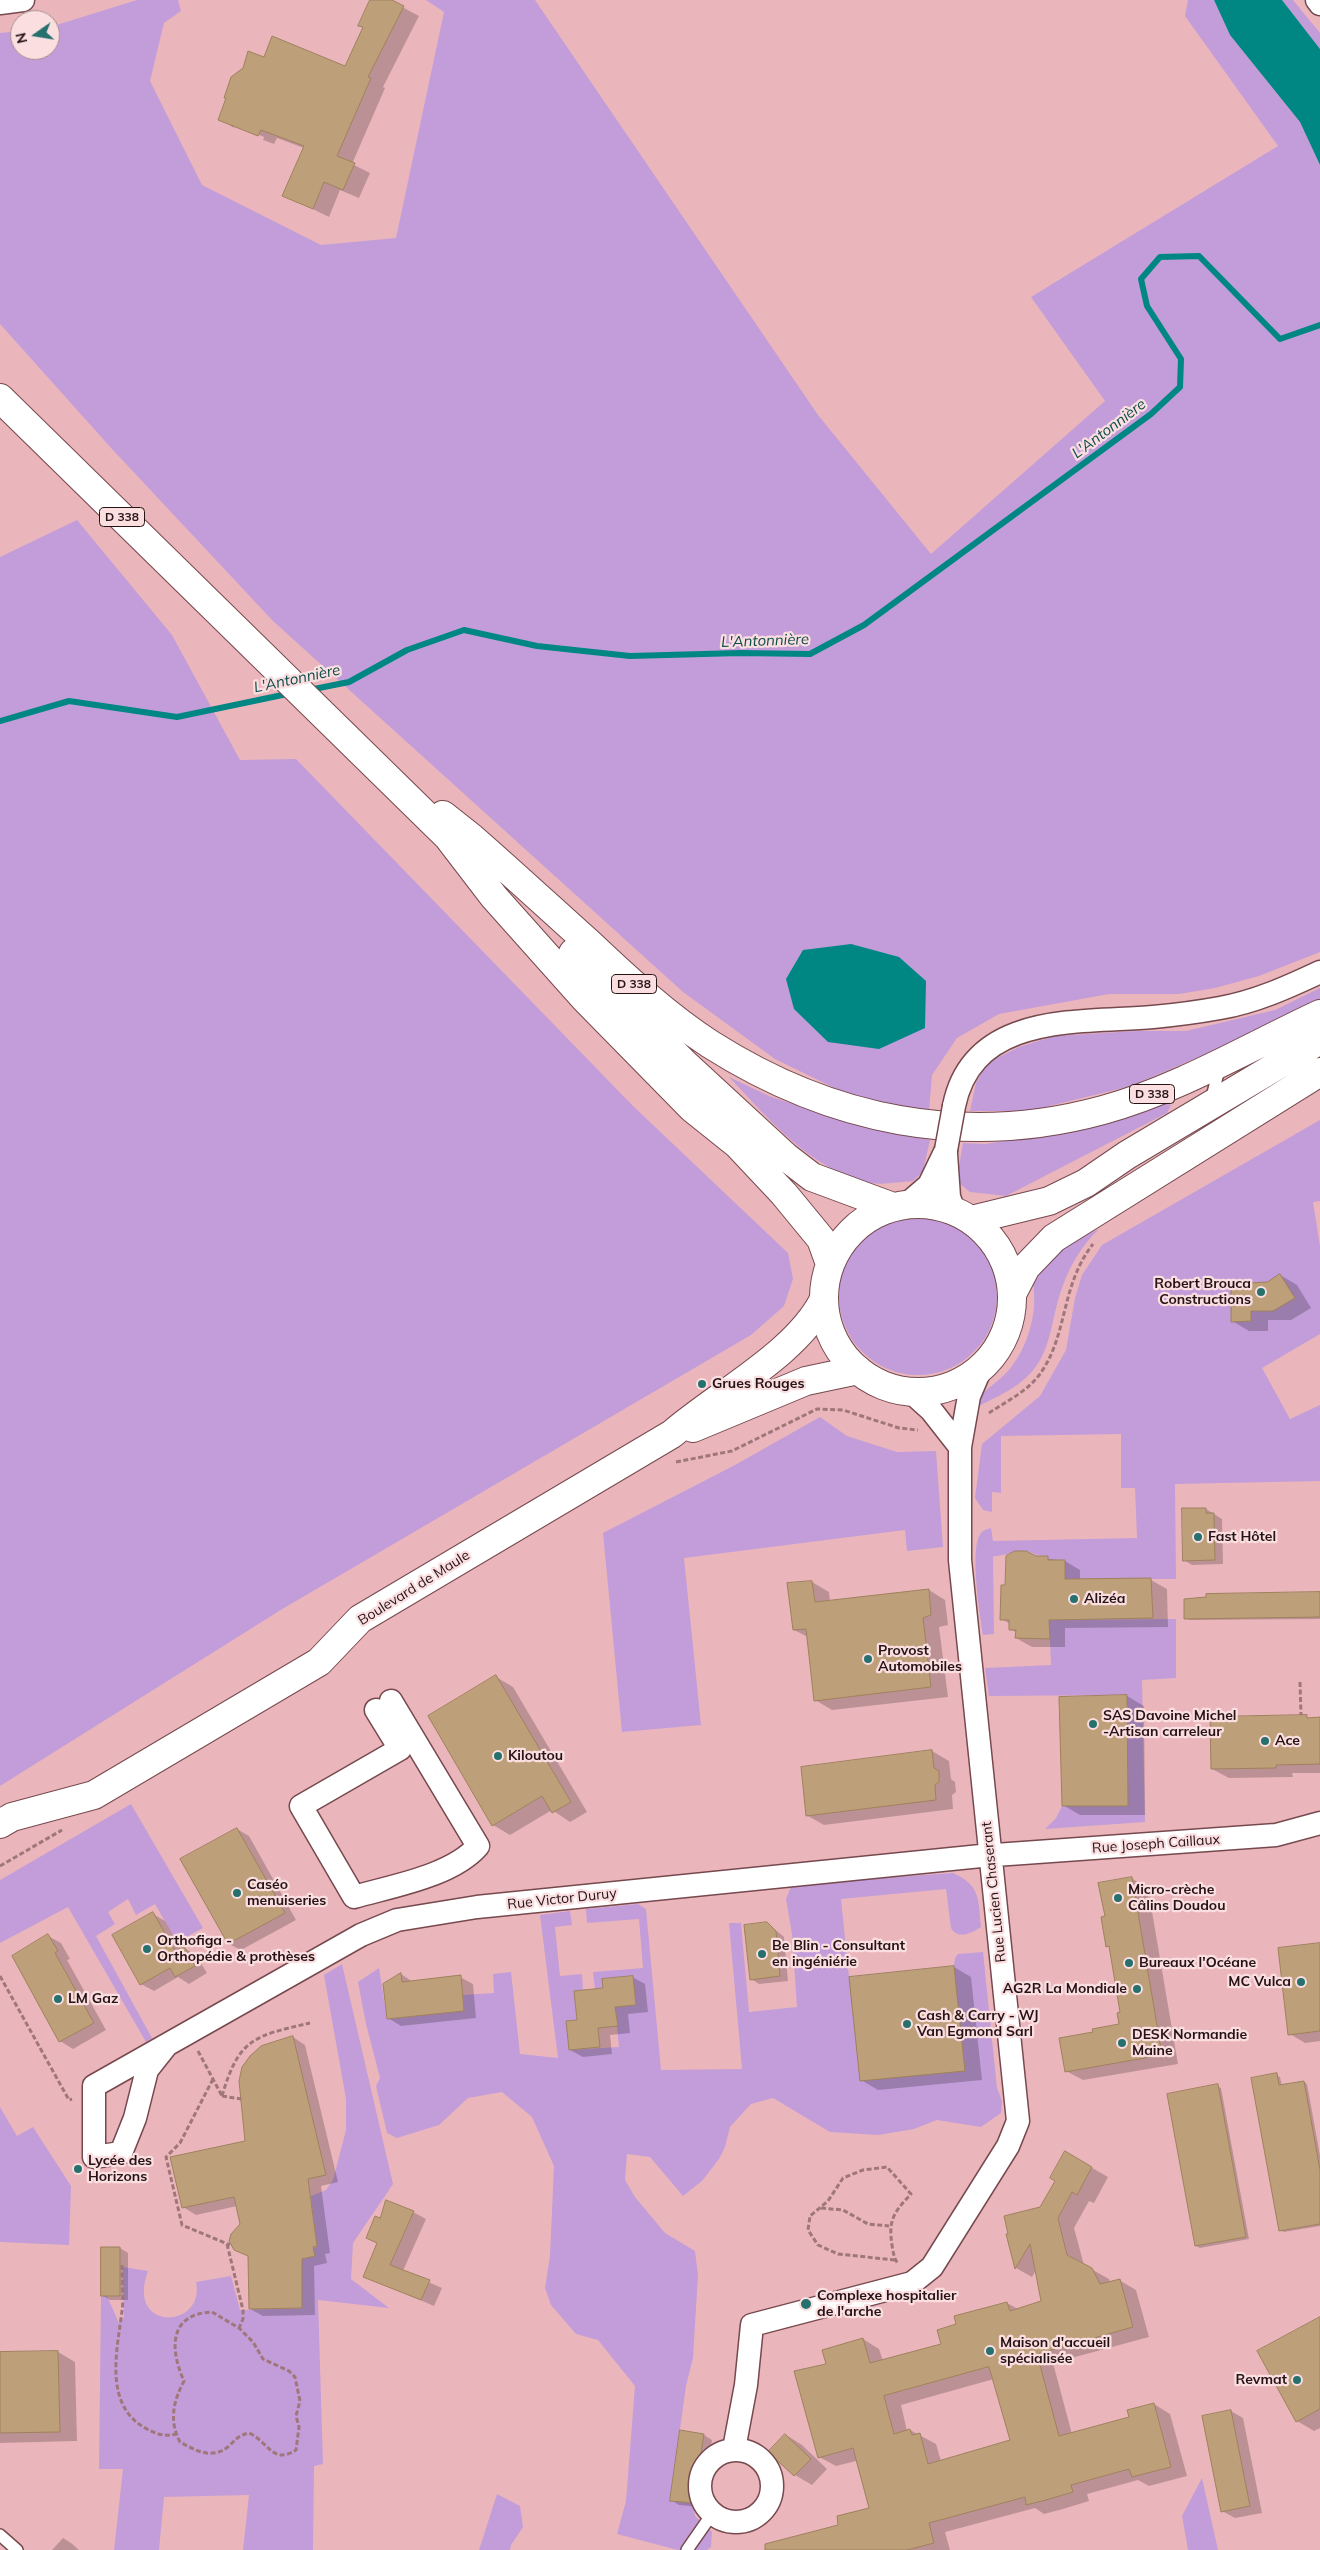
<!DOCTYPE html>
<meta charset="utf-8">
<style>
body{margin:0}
#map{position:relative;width:1320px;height:2550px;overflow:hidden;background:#ebb6bb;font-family:Mulish,sans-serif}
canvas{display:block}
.north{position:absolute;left:10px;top:10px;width:50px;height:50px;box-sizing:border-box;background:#fadee0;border:1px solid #a58d8f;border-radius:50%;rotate:257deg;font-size:14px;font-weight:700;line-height:20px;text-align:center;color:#261315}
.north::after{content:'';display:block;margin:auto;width:18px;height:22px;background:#26706e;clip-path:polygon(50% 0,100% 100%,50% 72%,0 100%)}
</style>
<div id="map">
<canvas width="1320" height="2550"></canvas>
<div class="north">N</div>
</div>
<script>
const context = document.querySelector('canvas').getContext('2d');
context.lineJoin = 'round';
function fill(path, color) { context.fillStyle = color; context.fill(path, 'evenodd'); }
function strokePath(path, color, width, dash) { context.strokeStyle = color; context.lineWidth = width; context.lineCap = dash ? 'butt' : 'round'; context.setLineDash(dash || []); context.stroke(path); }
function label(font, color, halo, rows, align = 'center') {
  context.font = font + ' Mulish,sans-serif'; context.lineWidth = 4.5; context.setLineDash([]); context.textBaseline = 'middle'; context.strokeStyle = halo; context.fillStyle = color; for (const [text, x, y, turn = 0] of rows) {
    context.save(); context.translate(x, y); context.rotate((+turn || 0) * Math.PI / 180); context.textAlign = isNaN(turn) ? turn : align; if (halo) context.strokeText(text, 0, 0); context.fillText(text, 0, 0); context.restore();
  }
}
const green = new Path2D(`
 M137,0H178L181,11L164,23L150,81L202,185L321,245L396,238L444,12L426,0H535L818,415L931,554L1105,401L1031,297L1278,146L1185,16L1188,0H1214L1230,35L1300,122L1320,165V952L1259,976L1215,988L1179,994H1109L999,1014L957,1038L932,1075L929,1111L863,1102L775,1059L683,992L273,621L112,449L0,324V33L20,31V50H50V27Z
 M1282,0H1293L1320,33V49Z
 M77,520L172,635L240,760L296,759L633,1106L788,1253L793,1279L784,1306L751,1335L284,1608L0,1786V557Z
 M1320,988V1000L1255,1033L1131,1086L1029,1111H970L976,1083L987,1063L1019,1047L1055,1036L1135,1031H1186L1275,1010Z
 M729,1077L769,1096L834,1118L930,1140L923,1171L913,1181C900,1182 884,1185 871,1183C810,1170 770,1120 729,1077Z
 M1160,1102L1171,1105L1167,1113L1006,1196L970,1192L960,1184L959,1166L963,1143L985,1144L1067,1132Z
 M1320,1120V1201L1313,1202L1320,1246V1334L1262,1368L1290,1419L1320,1405V1481L1175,1484L1176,1579H1065V1560H1048L1047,1556C1035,1556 1033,1552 1024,1551C1014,1550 1006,1556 993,1556L994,1634L983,1635C980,1615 969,1547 981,1533C983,1530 988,1529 991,1528L993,1541L1137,1538L1135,1488H1121V1434L1001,1436V1493L992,1492V1512L983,1510L975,1498L982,1444L1040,1396L1066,1350L1075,1298L1082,1275L1102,1245Z
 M839 1296a79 79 0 1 1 158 0a79 79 0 1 1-158 0Z
 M1099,1229C1080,1247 1068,1269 1060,1294C1052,1318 1051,1348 1034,1369C1019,1388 998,1396 977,1407L979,1396C988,1388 1000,1380 1008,1371C1028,1348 1038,1312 1033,1284C1054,1253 1066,1244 1099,1229Z
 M820,1417L847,1436L897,1452L936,1451L943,1547L907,1551L905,1530L684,1558L701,1725L622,1732L603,1533L735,1465Z
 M1176,1619V1678L1142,1680L1145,1822L1045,1829L1056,1818L1062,1806H1128L1127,1695L989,1696L985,1668L1051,1665L1049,1620Z
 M131,1804L203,1928L177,1942L155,1904L136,1915L128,1899L108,1912L115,1924L96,1936L152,2038L146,2042L68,1907L0,1943V1880Z
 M953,1873C981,1885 978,1900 981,1927C972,1933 958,1940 951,1928L946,1889L841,1899L849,1977L954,1966L955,1958L958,1954L983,1952L997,2088L1002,2101L1001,2113L981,2127L937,2120L914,2129L878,2135L830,2132L773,2098L751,2104L730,2127L725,2147L719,2159L702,2181L683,2196L650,2157L627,2154L625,2180L635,2197L665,2233L695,2251L698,2275L693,2358L686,2386L670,2501L693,2503L695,2516L712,2532L711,2547L707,2550H678L617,2534L626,2501L635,2386L598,2340L576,2334L551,2305L545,2288L550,2256L554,2166L532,2117L502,2092L468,2098L439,2125L397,2138L387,2133L376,2086L380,2078L366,2024L358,1982L379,1968L387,2019L464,2011L463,1995L494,1993L493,1974L511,1972L520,2054L558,2058L540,1915L570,1911L572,1925L555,1927L560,1976L582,1974L583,1990L574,1992L577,2020L567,2021L569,2050L619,2047L615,2007L636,2005L633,1976L602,1979L603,1988L595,1989L593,1972L643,1968L639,1919L587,1923L586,1909L638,1904L646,1909L661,2070L742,2069L729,1923H741L749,2012L797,2007L792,1934L786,1899L794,1879L825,1882Z
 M342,1964L393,2184L353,2243L351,2279L389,2308L318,2300L323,2464L314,2466L313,2550H243L249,2495L164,2497L159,2550H114L123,2469H99L101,2296H107L119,2323L124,2317L123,2267L148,2271C125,2333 206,2329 196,2282L231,2276L240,2310L302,2308V2269L297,2260L317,2246L311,2196L326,2190L333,2180L346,2130V2099L324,1975Z
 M0,2107L17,2136L33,2127L71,2186L69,2245L0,2242Z
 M1202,2478L1218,2550H1219H1188L1182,2516Z
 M497,2494L520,2506L523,2527L511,2545L510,2550H479Z`);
const water = new Path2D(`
 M1214,0H1282L1320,49V165L1300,122L1230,35Z
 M851,944L899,957L926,981L925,1028L879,1049L828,1042L794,1009L786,979L803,950Z`);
const shadow = new Path2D(`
 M372,0H389L419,16L383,87L385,88L352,164L370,173L359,198L340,190L329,217L284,195L304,148L277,138L274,144L263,140L264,137L234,125V128L220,119L264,59L345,68L364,27Z
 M1280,1275L1297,1285L1311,1308L1291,1320H1268V1331H1249L1232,1321L1251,1288L1268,1284Z
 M1206,1509L1222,1519L1223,1564L1192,1565L1184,1560Z
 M1035,1557L1065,1561L1080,1570V1580H1151L1167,1589L1168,1627L1065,1628V1647H1032L1016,1638L1017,1633L1010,1629V1624L1002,1619L1006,1586Z
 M812,1582L829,1592L830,1602L929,1590L945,1600L948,1625L939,1627L948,1697L832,1710L815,1700L808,1637L794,1630Z
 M1320,1593V1619L1189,1620L1186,1618Z
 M496,1677L513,1687L587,1812L570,1822L552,1810L510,1835L493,1825Z
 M1127,1696L1144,1706L1145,1815H1080L1063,1805Z
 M1212,1718H1320V1773H1292L1293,1777L1229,1778L1212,1769Z
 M932,1751L949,1761L951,1779L955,1782L956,1792L952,1795L953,1809L824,1825L808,1816Z
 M237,1829L249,1836L296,1920L241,1950L229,1944Z
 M1131,1878L1148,1888L1178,2064L1083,2080L1066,2071L1095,2033L1121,2025L1122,2014L1111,1948L1107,1946L1106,1917Z
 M153,1914L165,1921L181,1949L184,1948L196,1955L207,1973L189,1984L178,1977L154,1991L141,1984Z
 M767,1923L784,1937L788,1981L759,1984L751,1979Z
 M48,1936L61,1943L70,1959L67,1960L106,2030L73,2049L60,2041L13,1957Z
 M1320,1944V2041L1305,2043L1290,2034Z
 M954,1967L971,1977L982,2080L878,2090L861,2080Z
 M401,1974L413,1982L460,1977L473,1984L476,2018L401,2026L388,2018Z
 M632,1977L645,1984L648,2012L628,2014L630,2033L610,2035L612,2054L583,2057L570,2050L605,1990Z
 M293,2037L305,2045L338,2182L321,2186L330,2253L325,2254L327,2263L314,2266L315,2315L263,2316L250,2309L249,2256L237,2206L196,2215L183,2207L246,2142Z
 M1276,2075L1280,2077L1282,2086L1304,2082L1307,2084L1320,2155V2226L1284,2232L1280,2230Z
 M1217,2086L1221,2088L1249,2239L1200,2248L1196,2246Z
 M1066,2153L1108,2177L1094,2203L1089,2201L1074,2228L1084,2265L1109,2279L1110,2283L1119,2280L1136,2290L1149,2337L1053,2363L1072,2434L1131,2418L1154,2404L1170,2414L1187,2476L1149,2486L1138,2480L1087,2494L1089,2501L1063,2509L1044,2514L1035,2508L945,2532L950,2550H790L870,2509L856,2461L836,2466L819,2457L827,2365L863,2339L879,2349L883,2361L943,2345L958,2325L1007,2303L1018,2309L1043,2302L1036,2270L1032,2277L1016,2268L1007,2235L1041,2208L1057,2181ZM994,2379L1011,2441L941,2461L936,2444L910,2430L907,2431L901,2405Z
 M413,2212L426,2219L403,2271L442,2288L434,2306L364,2276L378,2243L381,2219Z
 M120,2248L128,2253V2300H110L102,2295Z
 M1320,2318V2428L1314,2431L1297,2421Z
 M58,2352L75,2362L77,2441L0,2443V2353Z
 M1231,2411L1243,2418L1262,2513L1235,2518L1222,2511Z
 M704,2435L712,2440L701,2507L679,2505L671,2500Z
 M786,2435L802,2445L827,2469L812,2485L795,2475L770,2452Z
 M63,2538L71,2543L79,2550H52Z`);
const stream = new Path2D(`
 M309,690L349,682L407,650L464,630L537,646L630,656L740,653L810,654L864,625L1151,414L1180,387L1181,359L1147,306L1141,279L1160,257L1199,256L1280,339L1320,325
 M0,721L69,701L177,717L292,693`);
const building = new Path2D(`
 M370,0H392L404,6L368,77L371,78L337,156L355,163L343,190L324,182L313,209L282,196L304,146L261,130L258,136L218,120L226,98H224L231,77L243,68L248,51L264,57L272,36L345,66L363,27L358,26Z
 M1280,1274L1295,1298L1273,1311H1251V1321L1231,1322V1287H1250V1283L1267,1282Z
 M1182,1508H1206V1513H1214L1215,1560L1183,1561Z
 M1015,1551H1026L1036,1556H1048V1560H1065V1579L1151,1578L1153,1618L1049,1620L1050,1639L1015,1638L1016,1630H1009V1620H1000L1001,1585H1005L1006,1556Z
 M812,1581L815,1602L929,1589L931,1615L923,1618L931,1687L814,1701L806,1629L793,1630L787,1583Z
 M1320,1592V1617L1184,1619V1599L1206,1597V1594Z
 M496,1675L571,1802L552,1813L542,1796L492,1826L428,1716Z
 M1127,1695L1128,1806H1062L1059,1697Z
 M1307,1715V1718L1320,1717V1764L1276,1765V1768L1211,1769L1210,1717Z
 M932,1750L934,1768L939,1771V1782L935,1785L936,1800L806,1816L801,1767Z
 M237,1828L285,1913L228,1944L180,1859Z
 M1132,1877L1162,2055L1065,2072L1059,2038L1093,2032L1092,2029L1119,2024L1117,2013L1120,2012L1109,1946L1106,1947L1101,1917L1105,1916L1098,1883Z
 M153,1912L175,1951L184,1946L195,1966L175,1977L170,1968L140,1985L112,1935Z
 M767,1922L776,1931L780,1976L750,1980L744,1925Z
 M48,1934L58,1951L55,1953L94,2023L59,2042L12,1956Z
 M1320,1943V2031L1288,2035L1278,1948Z
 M954,1966L965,2071L860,2081L849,1977Z
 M401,1973L402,1982L461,1975L464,2011L387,2019L383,1984Z
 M633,1976L636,2005L615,2007L618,2026L598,2028L600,2047L569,2050L566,2021L577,2020L574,1991L603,1988L602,1979Z
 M293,2036L326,2175L308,2179L317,2246L313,2247L315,2256L302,2259V2308L249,2309L248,2256L234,2250L229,2241L231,2234L240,2224L234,2197L182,2208L170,2157L245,2141L239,2081L242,2067L250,2056L261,2046Z
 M1277,2073L1279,2085L1304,2081L1320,2170V2224L1279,2231L1251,2078Z
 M1218,2084L1246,2237L1195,2246L1167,2094Z
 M1065,2151L1092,2167L1077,2195L1072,2192L1058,2218L1067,2255L1092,2268L1100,2284L1120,2279L1133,2327L1037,2354L1059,2436L1129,2417L1127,2410L1154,2403L1171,2467L1132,2477L1129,2469L1071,2485L1073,2492L1046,2500L1026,2505L1025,2497L929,2523L934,2543L907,2550H765V2544L838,2525L837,2516L869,2508L853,2448L818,2458L794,2371L826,2364L822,2350L863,2338L870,2363L941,2344L937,2330L956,2324L954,2316L1007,2302L1010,2311L1041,2301L1030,2244L1015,2269L1006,2234H1008L1004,2216L1040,2207L1055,2181L1050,2178ZM989,2367L1010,2440L928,2464L920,2433L912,2435L910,2429L894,2434L884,2396Z
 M386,2200L414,2211L390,2265L430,2280L421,2300L363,2277L377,2243L366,2238L375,2216L380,2218Z
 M101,2247H120V2296H101Z
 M1320,2317V2409L1296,2422L1257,2351Z
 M58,2351L60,2432L0,2433V2352Z
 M1231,2410L1250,2506L1221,2512L1202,2416Z
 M680,2430L704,2434L693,2503L670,2501Z
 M785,2434L811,2459L794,2476L768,2452Z`);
const path = new Path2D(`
 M989,1413C1007,1401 1030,1390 1042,1371C1068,1332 1061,1285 1093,1244
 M676,1462L732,1451L817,1409L843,1410L899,1428L918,1430
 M1300,1682L1301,1715
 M0,1866L62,1830
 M0,1976L69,2100L72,2099
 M198,2051L222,2096
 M213,2079L180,2143L166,2157L182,2225L230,2245
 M222,2096C239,2038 254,2036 310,2023
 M222,2096L241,2099
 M821,2208L843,2210L868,2224L889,2226
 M227,2244L243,2310V2319L239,2328
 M895,2260L838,2254L818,2245L808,2230L810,2216L828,2201L843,2178L863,2170L887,2167L911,2194C894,2212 888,2220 892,2245C893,2252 894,2258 898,2264
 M122,2265C122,2280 124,2296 122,2311C117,2351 103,2406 147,2429C156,2434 165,2437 176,2434
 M212,2312L239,2328L253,2342L263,2359L289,2371L295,2377L300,2401L296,2416L299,2427L296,2450C272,2465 269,2442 249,2433C239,2435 235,2440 229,2446C213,2460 196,2451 180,2442C169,2421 173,2402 184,2381C170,2350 168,2314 212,2312Z`);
const lane = new Path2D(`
 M1211,1101L1220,1065
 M0,2535L17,2550
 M687,2550L712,2514`);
const street = new Path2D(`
 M1317,0L1320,4
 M0,3L23,0
 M954,1106C973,1012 1079,1023 1153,1017C1175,1015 1198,1012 1220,1008C1255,1002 1288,987 1320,972
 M946,1154L949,1197L954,1211
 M907,1204L929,1185L946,1150
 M911,1392L931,1410L960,1447
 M376,1710L400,1749L301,1806L354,1897C392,1886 452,1876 478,1846L391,1701
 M166,2046L147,2070L135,2118L121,2153L94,2157V2086L361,1935L397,1920L477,1907L981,1856L1276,1835L1320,1823
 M734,2449L746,2385L752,2325L912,2283L932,2267L1008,2146L1018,2121L960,1560V1447L969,1396L981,1368
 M700 2486a36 36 0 1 1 72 0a36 36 0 1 1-72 0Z`);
const secondary = new Path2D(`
 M693,1428L806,1381L858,1370
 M0,1824L12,1817L94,1795L319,1662L360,1619L672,1434C718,1394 798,1353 824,1299`);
const primary = new Path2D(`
 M0,398L448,837L494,897L585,999L692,1108L737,1144L784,1194L821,1239L830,1264
 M443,815L472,838C512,873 551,909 591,945C628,980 667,1016 710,1044C831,1121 964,1148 1103,1110C1179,1089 1249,1047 1320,1014
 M573,953L684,1063L786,1157L812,1177L893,1207
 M824 1298a94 94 0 1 1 188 0a94 94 0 1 1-188 0Z
 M971,1220L1049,1201L1086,1183L1127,1155L1320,1040
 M1012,1294L1026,1267L1054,1238L1320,1072`);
const streetBridge = new Path2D(`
 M946,1150L954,1106`);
const markers = [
 [1261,1292,5,"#26706e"],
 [702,1384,5,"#26706e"],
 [1198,1537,5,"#26706e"],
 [1074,1599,5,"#26706e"],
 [868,1659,5,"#26706e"],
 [1093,1724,5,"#26706e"],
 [1265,1741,5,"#26706e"],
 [498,1756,5,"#26706e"],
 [237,1893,5,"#26706e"],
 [1118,1898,5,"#26706e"],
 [147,1949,5,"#26706e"],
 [762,1954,5,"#26706e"],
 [1129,1963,5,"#26706e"],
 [1301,1982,5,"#26706e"],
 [1137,1989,5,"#26706e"],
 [58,1999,5,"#26706e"],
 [907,2024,5,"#26706e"],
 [1122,2043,5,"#26706e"],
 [78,2169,5,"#26706e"],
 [806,2304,6,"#26706e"],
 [990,2351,5,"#26706e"],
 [1297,2380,5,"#26706e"]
];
const shields = [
 [122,517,45],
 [634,984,45],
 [1152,1094,45]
];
const shieldNames = [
 ["D 338",122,517],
 ["D 338",634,984],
 ["D 338",1152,1094]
];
const poiNames = [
 ["Robert Brouca",1251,1284,"right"],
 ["Constructions",1251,1300,"right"],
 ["Grues Rouges",712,1384],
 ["Fast Hôtel",1208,1537],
 ["Alizéa",1084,1599],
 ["Provost",878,1651],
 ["Automobiles",878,1667],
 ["SAS Davoine Michel",1103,1716],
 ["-Artisan carreleur",1103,1732],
 ["Ace",1275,1741],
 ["Kiloutou",508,1756],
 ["Caséo",247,1885],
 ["menuiseries",247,1901],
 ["Micro-crèche",1128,1890],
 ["Câlins Doudou",1128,1906],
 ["Orthofiga -",157,1941],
 ["Orthopédie & prothèses",157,1957],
 ["Be Blin - Consultant",772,1946],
 ["en ingéniérie",772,1962],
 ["Bureaux l'Océane",1139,1963],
 ["MC Vulca",1291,1982,"right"],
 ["AG2R La Mondiale",1127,1989,"right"],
 ["LM Gaz",68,1999],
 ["Cash & Carry - WJ",917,2016],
 ["Van Egmond Sarl",917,2032],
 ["DESK Normandie",1132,2035],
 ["Maine",1132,2051],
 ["Lycée des",88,2161],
 ["Horizons",88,2177],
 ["Complexe hospitalier",817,2296],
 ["de l'arche",817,2312],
 ["Maison d'accueil",1000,2343],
 ["spécialisée",1000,2359],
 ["Revmat",1287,2380,"right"]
];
const streetNames = [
 ["Boulevard de Maule",414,1588,-32],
 ["Rue Joseph Caillaux",1156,1844,-4],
 ["Rue Lucien Chaserant",994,1892,-96],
 ["Rue Victor Duruy",562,1899,-6]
];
const waterNames = [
 ["L'Antonnière",1109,429,-37],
 ["L'Antonnière",765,641,-2],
 ["L'Antonnière",297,679,-12]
];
fill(green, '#c29dd9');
fill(water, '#008683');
fill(shadow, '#0003');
strokePath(stream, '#008683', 6);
fill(building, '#bd9f7a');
strokePath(building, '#9e815d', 1);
strokePath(lane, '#76494e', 14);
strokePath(street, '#76494e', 25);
strokePath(secondary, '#76494e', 30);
strokePath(primary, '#76494e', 30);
strokePath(path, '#9f777b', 3, [5, 2.5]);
strokePath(lane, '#fff', 11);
strokePath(street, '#fff', 22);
strokePath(secondary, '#fff', 28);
strokePath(primary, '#fff', 28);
strokePath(streetBridge, '#76494e', 25, []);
strokePath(streetBridge, '#fff', 22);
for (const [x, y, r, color] of markers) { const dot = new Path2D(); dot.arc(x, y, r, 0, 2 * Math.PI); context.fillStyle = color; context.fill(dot); strokePath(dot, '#fadee0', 2); }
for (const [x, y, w] of shields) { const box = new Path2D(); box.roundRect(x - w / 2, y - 9.5, w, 19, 4); context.fillStyle = '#fadee0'; context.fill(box); strokePath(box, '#261315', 1); }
label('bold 12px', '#261315', null, shieldNames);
label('bold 14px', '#261315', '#fadee0', poiNames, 'left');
label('14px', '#261315', '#fadee0', streetNames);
label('italic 15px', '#0b4c4a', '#fadee0', waterNames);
</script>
